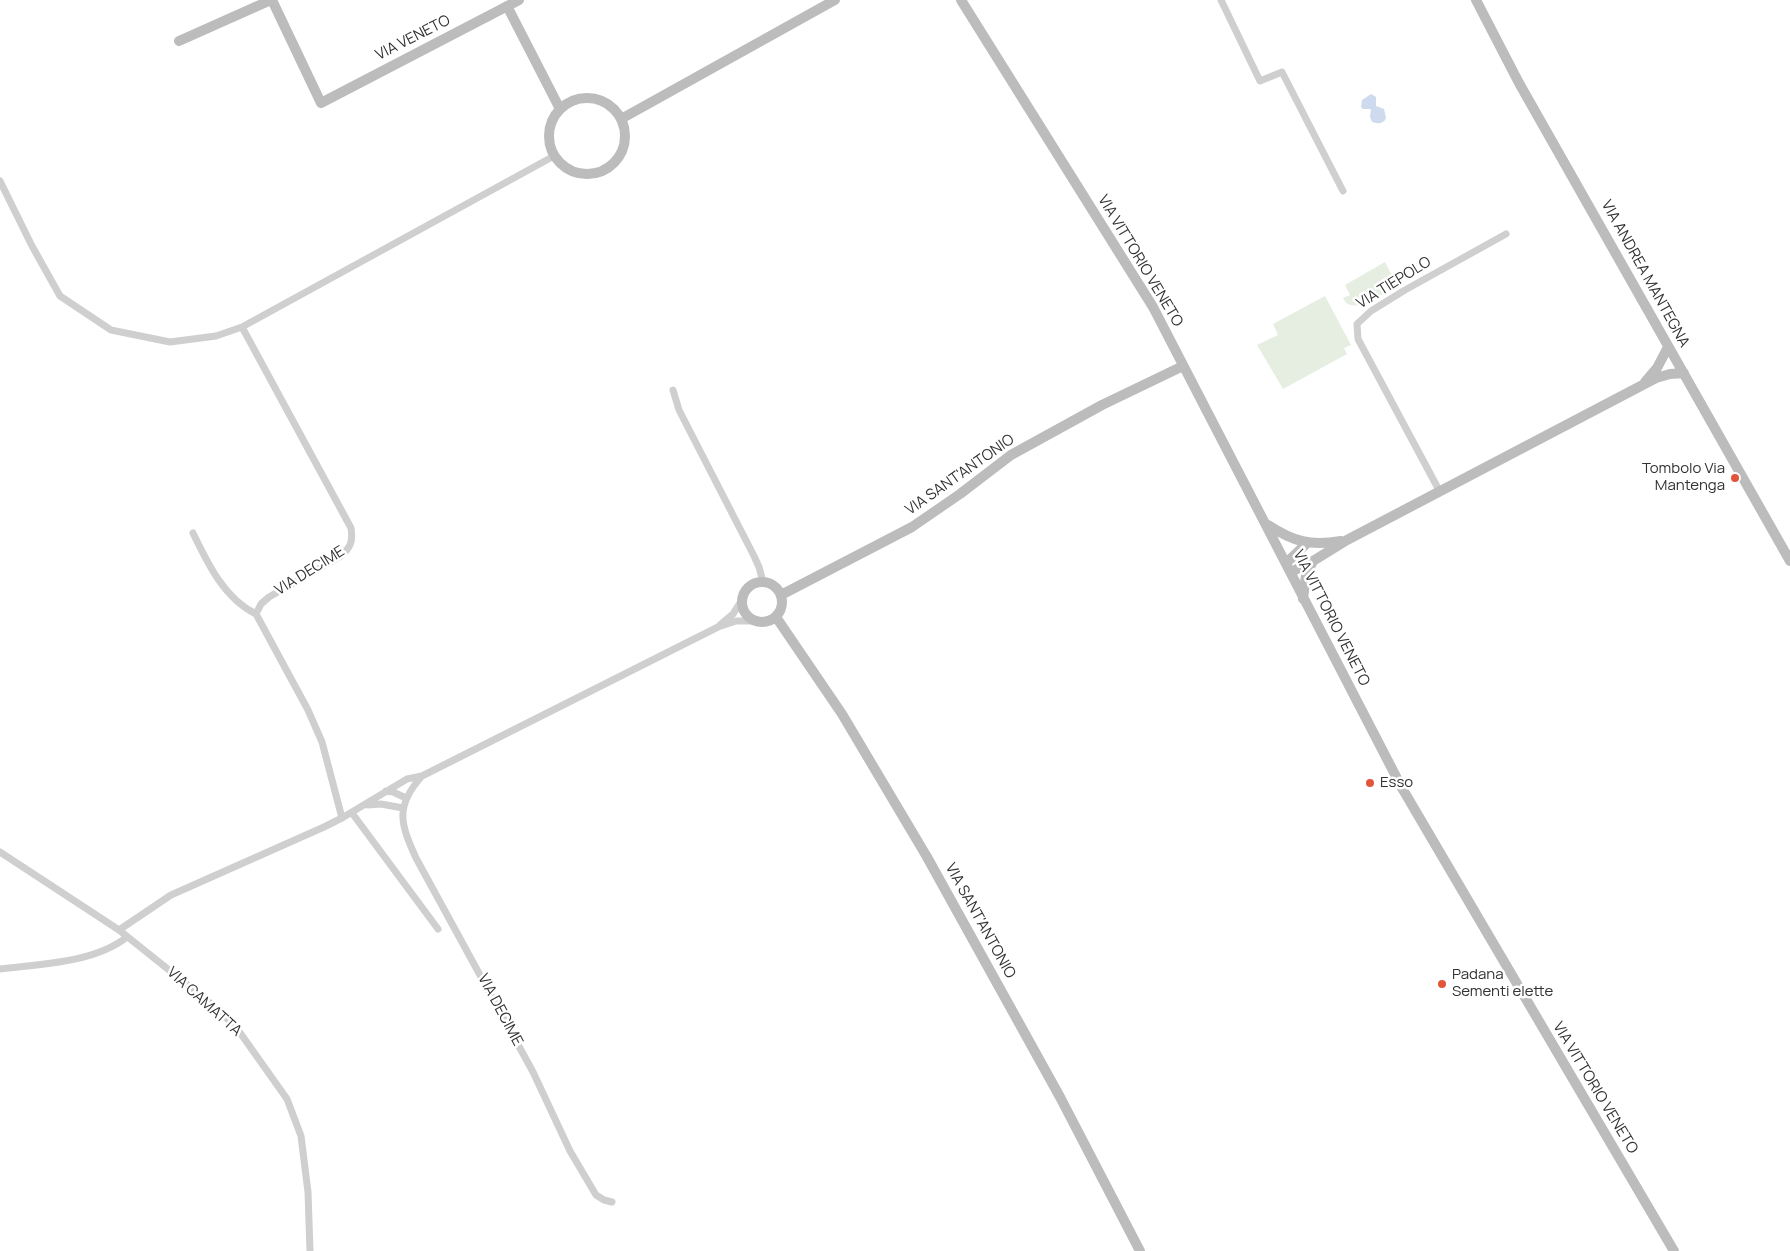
<!DOCTYPE html>
<style>
body{margin:0}
canvas{display:block;background:#fff}
</style>
<canvas width="1790" height="1251"></canvas>
<script>
const context = document.querySelector('canvas').getContext('2d');
context.lineJoin = 'round';
function fill(path, color) { context.fillStyle = color; context.fill(path, 'evenodd'); }
function strokePath(path, color, width, dash) { context.strokeStyle = color; context.lineWidth = width; context.lineCap = dash ? 'butt' : 'round'; context.setLineDash(dash || []); context.stroke(path); }
function label(font, color, halo, rows, align = 'center') {
  context.font = font + ' Manrope,sans-serif'; context.lineWidth = 5; context.setLineDash([]); context.textBaseline = 'middle'; context.strokeStyle = halo; context.fillStyle = color; for (const [text, x, y, turn = 0] of rows) {
    context.save(); context.translate(x, y); context.rotate((+turn || 0) * Math.PI / 180); context.textAlign = isNaN(turn) ? turn : align; if (halo) context.strokeText(text, 0, 0); context.fillText(text, 0, 0); context.restore();
  }
}
const green = new Path2D(`
 M1385,262L1397,285C1384,292 1352,318 1343,298L1350,295L1345,285Z
 M1325,296L1351,345L1344,348L1347,354L1283,389L1257,345L1278,335L1273,324Z`);
const water = new Path2D(`
 M1371,94L1376,97V106L1384,109L1386,118C1384,124 1377,124 1372,122L1370,117L1371,109H1363L1361,107L1362,100Z`);
const street = new Path2D(`
 M1221,0L1260,81L1282,72L1343,191
 M0,181L32,246L60,296L111,330L170,342L216,336L242,327L554,156
 M242,327L351,528C353,541 351,547 341,556L269,597L261,604L256,614L308,710L322,742L342,818
 M673,390L679,410L754,556L759,567L763,582
 M1440,492L1358,339L1357,324L1371,311L1405,290L1506,234
 M193,533C208,564 224,598 256,614
 M720,625L733,614L742,600
 M422,776C395,806 400,823 416,858L533,1072L570,1151L596,1195L604,1200L612,1202
 M386,791L393,792L406,798
 M368,805L381,804L403,808
 M352,813L438,929
 M0,852L119,930L209,1002L236,1027L287,1099L301,1136L308,1192L310,1251
 M119,930L171,895L324,827L342,818L407,779L422,776L718,627L736,621H756
 M0,969C41,964 94,963 127,937`);
const secondary = new Path2D(`
 M272,0L321,103L519,0
 M961,0L1153,307L1402,788L1674,1251
 M1476,0L1519,83L1790,561
 M507,6L560,109
 M179,41L271,0
 M549 136a38 38 0 1 1 76 0a38 38 0 1 1-76 0Z
 M621,119L835,0
 M1645,382L1657,368L1668,347
 M1268,525C1294,542 1310,546 1341,541
 M1286,563L1306,544
 M1291,572L1313,561L1347,540L1656,378L1670,374L1684,373
 M742 602a20 20 0 1 1 40 0a20 20 0 1 1-40 0Z
 M781,595L912,527L960,494L1011,455L1102,405L1183,366
 M1303,599L1306,575L1313,561
 M776,617L842,714L927,857L1060,1097L1140,1251`);
const markers = [
 [1735,478,5,"#e2553b"],
 [1370,783,5,"#e2553b"],
 [1442,984,5,"#e2553b"]
];
const streetNames = [
 ["VIA VENETO",413,38,-27],
 ["VIA VITTORIO VENETO",1140,261,59],
 ["VIA ANDREA MANTEGNA",1645,274,61],
 ["VIA TIEPOLO",1394,283,-32],
 ["VIA SANT'ANTONIO",960,475,-35],
 ["VIA DECIME",310,571,-32],
 ["VIA VITTORIO VENETO",1331,618,63],
 ["VIA SANT'ANTONIO",980,921,61],
 ["VIA CAMATTA",204,1002,42],
 ["VIA DECIME",500,1010,62],
 ["VIA VITTORIO VENETO",1595,1088,59]
];
const poiNames = [
 ["Tombolo Via",1725,469,"right"],
 ["Mantenga",1725,486,"right"],
 ["Esso",1380,783],
 ["Padana",1452,975],
 ["Sementi elette",1452,992]
];
fill(green, '#e5eee1');
fill(water, '#cedaed');
strokePath(street, '#cfcfcf', 7);
strokePath(secondary, '#bcbcbc', 10);
for (const [x, y, r, color] of markers) { const dot = new Path2D(); dot.arc(x, y, r, 0, 2 * Math.PI); context.fillStyle = color; context.fill(dot); strokePath(dot, '#fff', 2); }
label('15px', '#323232', '#fff', streetNames);
label('15px', '#323232', '#fff', poiNames, 'left');
</script>
